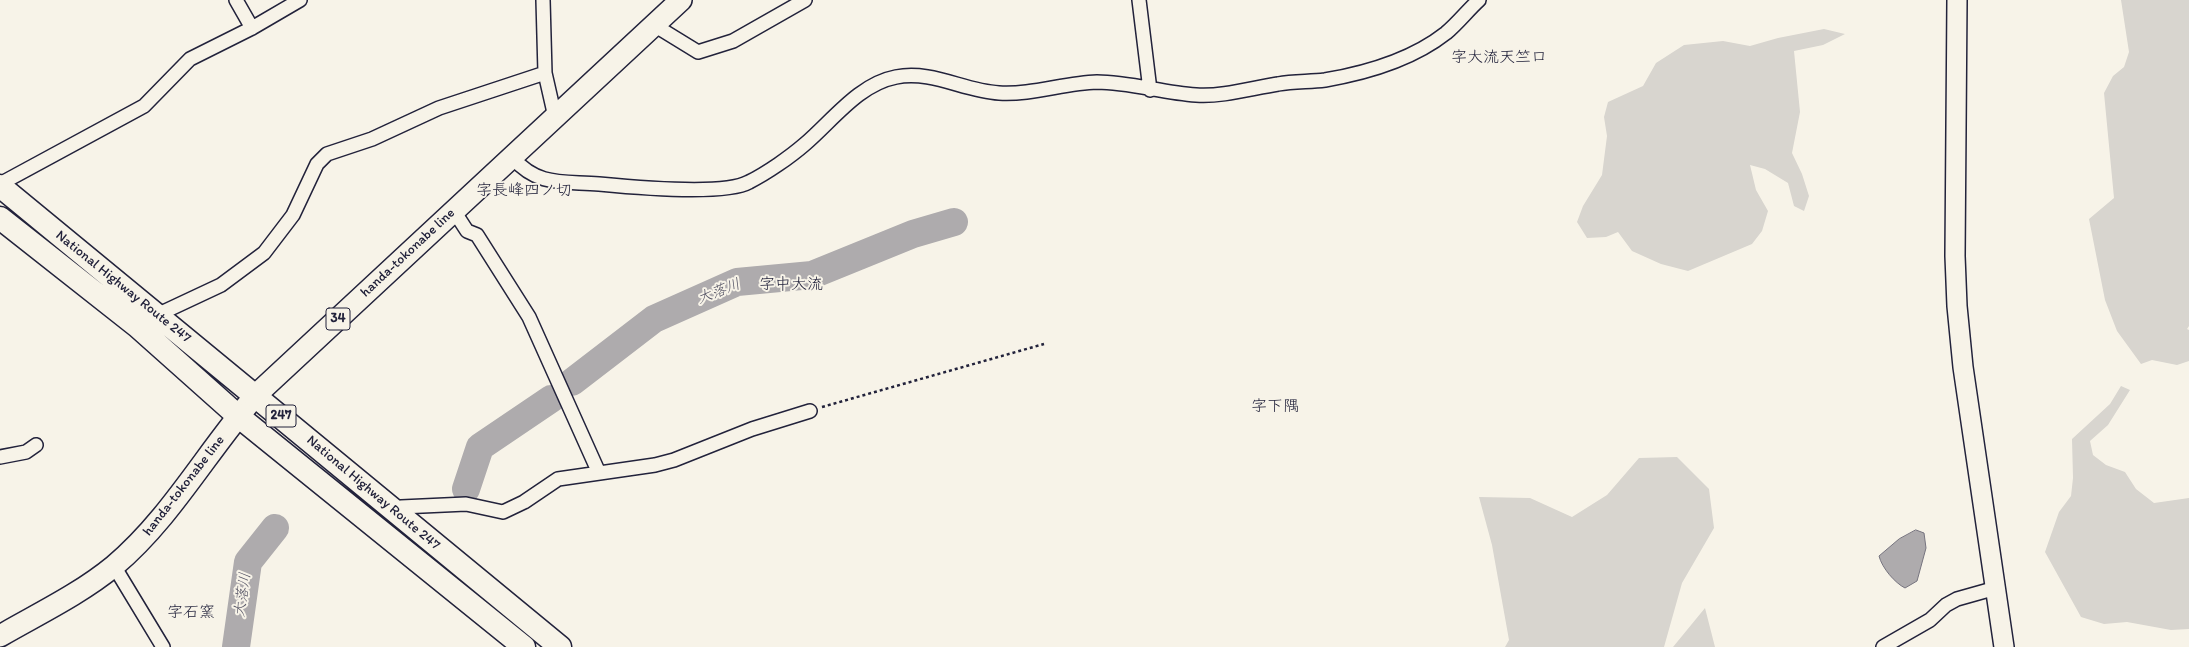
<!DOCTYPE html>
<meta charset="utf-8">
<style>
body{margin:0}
canvas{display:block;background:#f7f3e8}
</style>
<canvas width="2189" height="647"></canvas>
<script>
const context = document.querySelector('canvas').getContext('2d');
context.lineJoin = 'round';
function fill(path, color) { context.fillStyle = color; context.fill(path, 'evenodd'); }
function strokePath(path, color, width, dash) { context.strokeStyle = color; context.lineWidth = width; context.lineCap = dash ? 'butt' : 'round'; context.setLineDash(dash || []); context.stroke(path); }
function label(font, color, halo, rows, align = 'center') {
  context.font = font + ' Itim,"Klee One",sans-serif'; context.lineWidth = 4; context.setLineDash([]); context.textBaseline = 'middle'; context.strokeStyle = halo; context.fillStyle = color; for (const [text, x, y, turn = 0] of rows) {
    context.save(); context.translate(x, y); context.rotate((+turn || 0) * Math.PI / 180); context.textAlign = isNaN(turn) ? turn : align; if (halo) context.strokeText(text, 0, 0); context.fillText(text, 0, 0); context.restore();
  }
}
const green = new Path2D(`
 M2121,0H2189V326L2187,329L2189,330V361L2177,365L2152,360L2141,364L2117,331L2105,300L2089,219L2114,198L2104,93L2113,76L2124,67L2129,52Z
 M1824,29L1845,34L1823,45L1794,51L1800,112L1792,153L1802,174L1809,196L1804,211L1794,206L1788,183L1765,169L1750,165L1756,190L1768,211L1762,231L1752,244L1688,271L1661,264L1632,251L1618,232L1606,237L1587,238L1577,222L1583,206L1602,175L1607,136L1604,117L1608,102L1643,86L1656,63L1684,45L1723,41L1750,46L1778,38Z
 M2121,386L2130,390L2108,425L2090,441L2093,455L2106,465L2125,472L2136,489L2154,503L2189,498V629L2171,630L2127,622L2104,624L2081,617L2045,552L2059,512L2071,496L2073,478L2072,439L2110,404Z
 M1677,457L1709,489L1714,528L1682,583L1664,647H1505L1509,640L1492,545L1479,497L1530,498L1572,517L1607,495L1639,458Z
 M1705,608L1715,647H1673Z`);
const water = new Path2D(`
 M1916,530L1924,533L1926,548L1917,581L1905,588C1895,583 1882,568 1879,556L1899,539Z`);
const river = new Path2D(`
 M572,382L654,319L737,282L812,275L913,234L954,222
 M466,489L480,447L551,399
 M236,647L248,562L275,528`);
const path = new Path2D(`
 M822,407L1044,344`);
const street = new Path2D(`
 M236,0L252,28
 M543,0L545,73L555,117
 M1139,0L1150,90
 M654,25L698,52L733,41L805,0
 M513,158C538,187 564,181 599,184C630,187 724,196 749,182C767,173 790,157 805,144C833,120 859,84 896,77C932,70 964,91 999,93C1032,95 1064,83 1097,82C1130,82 1163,93 1196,95C1222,97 1252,88 1278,84C1294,81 1310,82 1325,80C1366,73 1413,59 1446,33C1458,23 1468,10 1479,0
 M0,184L144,106L190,59L252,28L300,0
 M454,211L467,231L477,235L529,317L599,473
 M157,315L221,285L264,253L293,215L317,164L327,154L372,139L439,108L545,73
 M0,457L26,452L36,445
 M395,512L401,507L466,504L503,512L524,502L558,479L655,465L674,460L752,429L810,411
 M114,566L163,647
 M1883,647L1930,620L1946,605L1957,599L1996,588`);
const secondary = new Path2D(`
 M1957,0L1955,256L1957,306L1963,367L2004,647`);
const primary = new Path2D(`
 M0,636C38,614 80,594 114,566C171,518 207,451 256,395L681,0`);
const highway = new Path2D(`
 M0,186L560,647
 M0,218L137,326L238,416L524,647`);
const shields = [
 [338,319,24],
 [281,416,30]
];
const shieldNames = [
 ["34",338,319],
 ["247",281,416]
];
const streetNames = [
 ["handa-tokonabe line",408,253,-43],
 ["National Highway Route 247",123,287,39],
 ["handa-tokonabe line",184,486,-52],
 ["National Highway Route 247",373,493,40]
];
const waterNames = [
 ["大落川",719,292,-21],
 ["大落川",243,595,-82]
];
const quarterNames = [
 ["字大流天竺口",1499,58],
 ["字長峰四ノ切",524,191],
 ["字中大流",791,285],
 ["字下隅",1275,407],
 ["字石窯",191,613]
];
fill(green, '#d8d5cf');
fill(water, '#aeabad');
strokePath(water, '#76747f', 1);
strokePath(river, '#aeabad', 28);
strokePath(street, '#22223b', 16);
strokePath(secondary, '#22223b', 22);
strokePath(primary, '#22223b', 24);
strokePath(highway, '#22223b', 25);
strokePath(path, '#22223b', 2.5, [3, 3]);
strokePath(street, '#f7f3e8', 13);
strokePath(secondary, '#f7f3e8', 19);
strokePath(primary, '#f7f3e8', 21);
strokePath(highway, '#f7f3e8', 22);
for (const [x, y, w] of shields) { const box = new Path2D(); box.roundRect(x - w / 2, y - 11, w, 22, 3); context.fillStyle = '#f7f3e8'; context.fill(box); strokePath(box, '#22223b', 1); }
label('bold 13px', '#22223b', null, shieldNames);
label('14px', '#22223b', '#f7f3e8', streetNames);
label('italic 15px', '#535263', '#f7f3e8', waterNames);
label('16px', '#22223b', '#f7f3e8', quarterNames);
</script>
